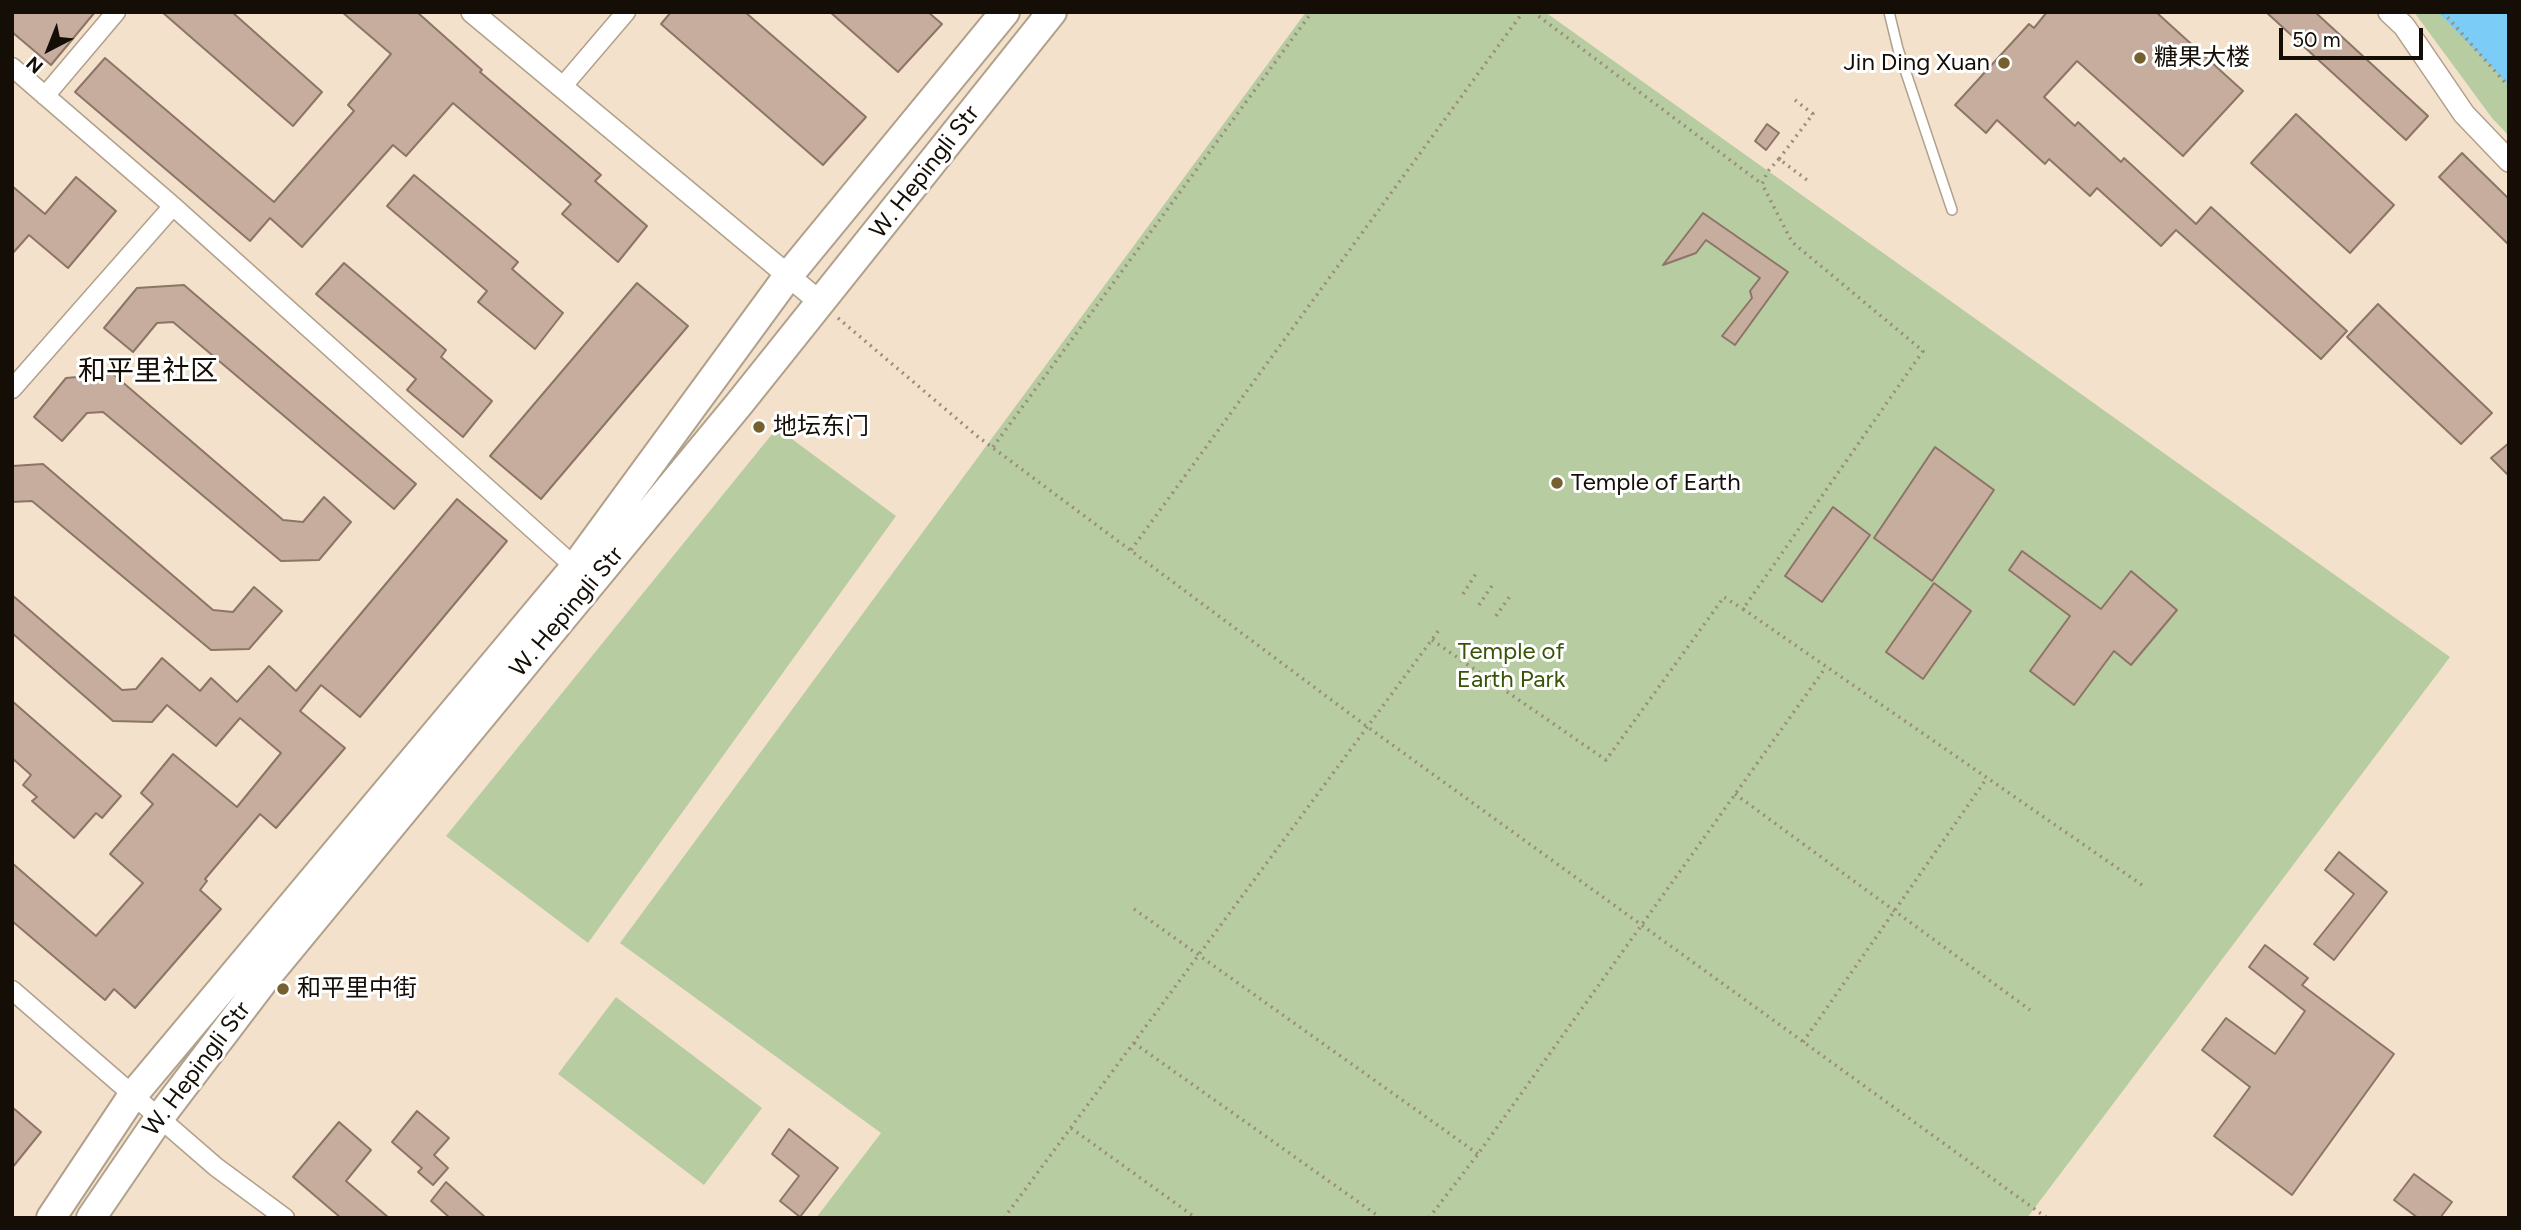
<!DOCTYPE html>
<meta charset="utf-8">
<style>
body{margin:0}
#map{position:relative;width:2521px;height:1230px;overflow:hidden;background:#f3e1cb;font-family:Figtree,sans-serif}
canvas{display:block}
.frame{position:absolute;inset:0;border:14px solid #140e06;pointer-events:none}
.north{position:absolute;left:14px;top:14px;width:70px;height:70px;-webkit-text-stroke:5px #fff;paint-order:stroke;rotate:222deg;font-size:19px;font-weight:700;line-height:28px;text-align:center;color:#140e06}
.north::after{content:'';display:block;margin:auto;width:24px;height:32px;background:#140e06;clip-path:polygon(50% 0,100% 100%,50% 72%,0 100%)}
.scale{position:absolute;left:2279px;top:28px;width:144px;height:32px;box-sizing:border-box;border:4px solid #140e06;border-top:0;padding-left:9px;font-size:21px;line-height:24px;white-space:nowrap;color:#140e06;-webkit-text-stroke:5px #fff;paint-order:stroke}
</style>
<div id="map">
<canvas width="2521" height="1230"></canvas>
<div class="frame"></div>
<div class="north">N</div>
<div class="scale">50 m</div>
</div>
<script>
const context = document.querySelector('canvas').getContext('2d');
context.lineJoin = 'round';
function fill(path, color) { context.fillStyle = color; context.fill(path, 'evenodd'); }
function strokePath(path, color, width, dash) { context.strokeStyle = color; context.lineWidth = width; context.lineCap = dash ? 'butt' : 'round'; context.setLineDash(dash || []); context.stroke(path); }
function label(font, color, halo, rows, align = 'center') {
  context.font = font + ' Figtree,"Noto Sans SC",sans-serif'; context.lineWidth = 6; context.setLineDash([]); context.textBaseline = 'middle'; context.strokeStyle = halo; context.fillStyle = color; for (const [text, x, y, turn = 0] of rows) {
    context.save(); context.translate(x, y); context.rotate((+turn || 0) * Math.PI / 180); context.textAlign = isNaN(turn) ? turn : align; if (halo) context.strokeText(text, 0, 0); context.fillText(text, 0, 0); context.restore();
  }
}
const green = new Path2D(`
 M1306,12H1545L2450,657L2027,1218H816L881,1133L620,943Z
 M2414,12H2509V136L2492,118Z
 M777,428L896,516L588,943L446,836Z
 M616,997L762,1108L704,1185L558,1074Z`);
const water = new Path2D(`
 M2438,12H2509V85Z`);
const building = new Path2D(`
 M12,12H95L51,65L12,32Z
 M162,12H232L322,92L293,126Z
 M342,12H417L482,70L480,72L601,175L595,181L647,226L618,262L562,214L571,204L453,103L406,156L393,145L302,247L270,218L250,241L75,92L105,58L274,202L354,111L348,105L391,54Z
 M671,12H745L866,117L823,165L661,24Z
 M830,12H928L942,24L898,72Z
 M2047,12H2156L2243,91L2183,156L2077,61L2044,97L2075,126L2078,122L2121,162L2124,158L2196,224L2211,207L2347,331L2321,359L2176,230L2161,246L2097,188L2090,196L2049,159L2045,164L1997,120L1986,133L1955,105L2029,24L2034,28Z
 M2266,12H2315L2428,116L2406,140Z
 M2296,114L2394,205L2350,253L2251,163Z
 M1767,124L1779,133L1766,150L1755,141Z
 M2462,153L2509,199V245L2439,177Z
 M414,175L518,262L512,269L563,313L535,349L478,302L487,291L387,206Z
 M76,177L116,211L68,268L29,235L12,254V186L45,214Z
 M1703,213L1788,272L1735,345L1722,336L1752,298L1750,291L1760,278L1706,240L1696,253L1663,265Z
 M344,263L446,350L441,357L492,401L463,437L407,390L416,379L316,294Z
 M637,283L688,326L541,499L490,456Z
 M184,285L416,484L394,509L173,322L157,323L133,352L104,328L137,288Z
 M2378,304L2492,413L2461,444L2347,337Z
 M113,374L283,520L303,522L324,497L351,522L319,560L281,561L103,412L87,413L62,441L34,417L66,378Z
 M2509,443V476L2491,458Z
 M1935,447L1994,490L1932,581L1874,538Z
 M43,464L213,610L233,612L254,587L282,611L249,649L211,650L32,501L12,502V466Z
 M457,499L507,541L360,717L321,685L300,711L345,748L276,828L260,814L205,879L207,881L200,890L221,909L135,1008L114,989L105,1000L12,921V863L96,936L143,883L110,854L153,804L141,793L173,754L237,807L281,753L240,718L216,746L167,705L152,722L113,721L12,633V595L122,690L136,689L162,658L200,691L211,678L237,702L269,666L296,691Z
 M1833,507L1870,535L1822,602L1785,576Z
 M2022,551L2101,609L2131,571L2177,610L2131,665L2114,651L2074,705L2030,671L2070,616L2009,570Z
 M1934,583L1971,611L1923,679L1886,652Z
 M12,701L121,796L102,818L96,813L74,838L32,801L37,797L23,785L31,775L12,758Z
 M2339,852L2387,892L2334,960L2314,944L2354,894L2325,870Z
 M2265,945L2308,978L2302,985L2394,1054L2292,1195L2214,1136L2250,1087L2202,1050L2226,1018L2275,1054L2305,1011L2249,967Z
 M12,1107L41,1132L12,1168Z
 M417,1111L449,1138L434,1155L448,1168L433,1185L418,1172L422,1168L392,1142Z
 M339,1122L371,1150L346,1181L389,1218H341L293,1177Z
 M789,1129L838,1168L800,1217L780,1201L799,1176L772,1154Z
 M2414,1174L2452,1202L2440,1218H2418L2394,1200Z
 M446,1182L486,1218H450L431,1201Z`);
const path = new Path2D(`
 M1533,12L1762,184
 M2443,12L2509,87
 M1795,100L1813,114L1779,159L1807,180
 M1779,159L1768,171L1762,184L1792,242L1923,351L1743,609L2142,885
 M838,318L977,436L1369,728L2047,1218
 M993,447L1312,12
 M1131,550L1523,12
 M1463,594L1477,572
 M1479,605L1493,584
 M1496,616L1510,596
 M1432,640L1606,760L1724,597L1743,609
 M1735,794L2030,1010
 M1134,909L1478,1154
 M1803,1042L1987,778
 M1134,1043L1381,1218
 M1071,1128L1196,1218
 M1004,1218L1439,630
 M1429,1218L1478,1154L1826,667`);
const service = new Path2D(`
 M1889,12L1898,49L1952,210`);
const minor = new Path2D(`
 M12,67L173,206L575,567
 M562,87L626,12
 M45,96L116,12
 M12,389L173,206
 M12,990L216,1167L285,1218`);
const tertiary = new Path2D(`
 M472,12L821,303
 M2389,12L2404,26L2464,114L2509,161`);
const primary = new Path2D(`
 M51,1218L133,1095L575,567L788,276L1005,12
 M91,1218L160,1117L268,975L739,404L1052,12`);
const markers = [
 [2140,58,7,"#76602f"],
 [2004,63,7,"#76602f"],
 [759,427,7,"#76602f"],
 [1557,483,7,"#76602f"],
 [283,989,7,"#76602f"]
];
const poiNames = [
 ["糖果大楼",2154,58],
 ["Jin Ding Xuan",1990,63,"right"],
 ["地坛东门",773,427],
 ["Temple of Earth",1571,483],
 ["和平里中街",297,989]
];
const streetNames = [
 ["W. Hepingli Str",925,172,-52],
 ["W. Hepingli Str",567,612,-50],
 ["W. Hepingli Str",197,1069,-53]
];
const parkNames = [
 ["Temple of",1511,652],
 ["Earth Park",1511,680]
];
const quarterNames = [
 ["和平里社区",148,372]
];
fill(green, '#b8cca2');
fill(water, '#7bcdf7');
fill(building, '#c6ad9e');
strokePath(building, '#8c7566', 2);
strokePath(service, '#b1a08b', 12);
strokePath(minor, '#b1a08b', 21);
strokePath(tertiary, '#b1a08b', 24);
strokePath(primary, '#b1a08b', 32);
strokePath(path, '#9a8d7c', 3.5, [2, 5]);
strokePath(service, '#fff', 9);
strokePath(minor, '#fff', 18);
strokePath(tertiary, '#fff', 21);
strokePath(primary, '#fff', 28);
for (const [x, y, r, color] of markers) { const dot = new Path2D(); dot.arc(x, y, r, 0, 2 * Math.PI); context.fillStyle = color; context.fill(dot); strokePath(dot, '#fff', 2.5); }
label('24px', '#140e06', '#fff', poiNames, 'left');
label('24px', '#140e06', '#fff', streetNames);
label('24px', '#395406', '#fff', parkNames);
label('28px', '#140e06', '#fff', quarterNames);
</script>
